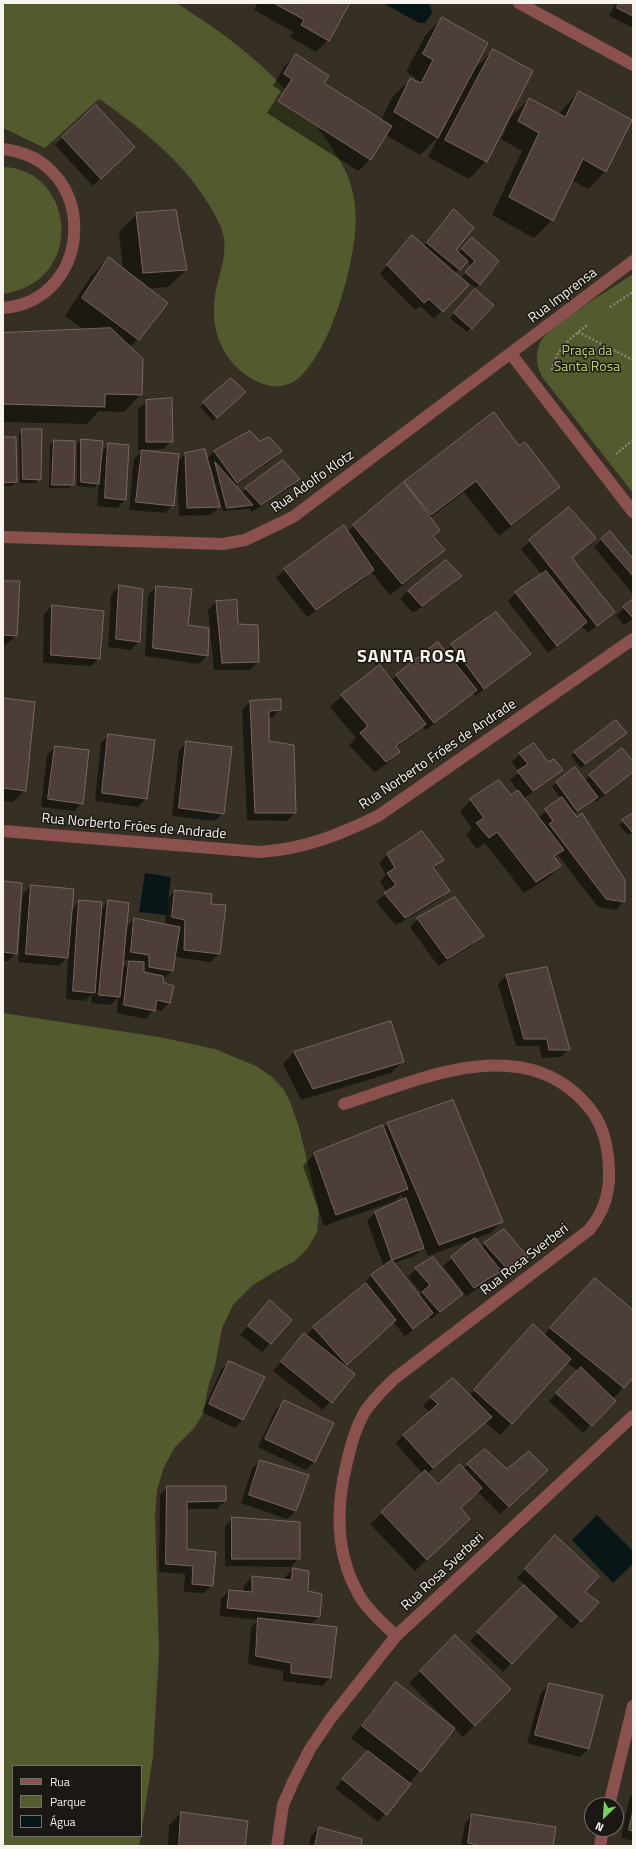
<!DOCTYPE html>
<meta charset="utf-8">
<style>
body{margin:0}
#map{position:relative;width:636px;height:1849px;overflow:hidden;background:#363024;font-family:"Titillium Web",sans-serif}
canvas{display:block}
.frame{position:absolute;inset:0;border:4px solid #f8f3ec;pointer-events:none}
.legend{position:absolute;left:12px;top:1765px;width:130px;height:72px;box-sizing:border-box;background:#1b1813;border:1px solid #73706a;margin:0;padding:5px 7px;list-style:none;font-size:12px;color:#f8f3ec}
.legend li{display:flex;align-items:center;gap:8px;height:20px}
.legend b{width:20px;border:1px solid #73706a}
.north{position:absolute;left:584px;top:1797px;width:40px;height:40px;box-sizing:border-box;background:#1b1813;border:1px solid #73706a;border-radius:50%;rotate:205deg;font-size:11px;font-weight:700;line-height:16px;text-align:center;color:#f8f3ec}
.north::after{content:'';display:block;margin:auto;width:14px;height:18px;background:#75d25b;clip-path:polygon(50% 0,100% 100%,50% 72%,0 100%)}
</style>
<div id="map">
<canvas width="636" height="1849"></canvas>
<div class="frame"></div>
<ul class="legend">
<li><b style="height:5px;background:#8a514e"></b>Rua</li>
<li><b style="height:11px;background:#535a2e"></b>Parque</li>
<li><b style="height:11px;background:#071718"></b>Água</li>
</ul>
<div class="north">N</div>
</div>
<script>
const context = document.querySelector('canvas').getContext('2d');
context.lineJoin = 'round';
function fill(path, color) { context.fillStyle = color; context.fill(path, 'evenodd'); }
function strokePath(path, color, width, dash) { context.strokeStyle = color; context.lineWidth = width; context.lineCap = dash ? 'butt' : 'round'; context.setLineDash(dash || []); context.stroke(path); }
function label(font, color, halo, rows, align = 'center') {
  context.font = font + ' "Titillium Web",sans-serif'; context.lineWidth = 3; context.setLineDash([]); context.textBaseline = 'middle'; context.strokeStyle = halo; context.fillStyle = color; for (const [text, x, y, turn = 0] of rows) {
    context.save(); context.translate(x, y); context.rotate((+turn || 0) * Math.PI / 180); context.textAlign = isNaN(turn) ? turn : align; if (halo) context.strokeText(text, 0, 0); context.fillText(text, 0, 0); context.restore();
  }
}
const green = new Path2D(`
 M3,3C45,3 86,3 128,3C140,3 163,0 174,3C182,5 190,12 196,16C247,48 297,95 330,145C336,155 344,166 348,177C360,207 356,238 349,269C341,304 326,350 301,376C291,386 276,389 263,384C226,370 209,333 215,296C219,271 231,250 220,225C195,171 147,132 99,99L45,148L3,128Z
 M3,167C75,169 87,282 3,294Z
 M633,274V493L543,378C536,367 535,355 540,343C549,325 614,287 633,274Z
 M3,1013L159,1037L215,1049L256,1066L271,1076L284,1090L291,1104L300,1131L319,1211L317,1232L308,1248L295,1261L274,1272L253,1285L233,1305L222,1328L215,1366L208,1387L204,1412L194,1428L175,1447L163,1469L157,1491L155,1515L159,1652L153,1756L141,1834V1766H13V1836H141L139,1846H3Z`);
const water = new Path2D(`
 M383,3H427L430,5L432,13L425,23H419Z
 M145,873L171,877L166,915L139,912Z
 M597,1515L633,1551V1564L613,1583L572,1540Z`);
const shadow = new Path2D(`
 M257,3H348L328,40L316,52L290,37L293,32L254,10Z
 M616,3H633V28L609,16Z
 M442,18L474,69L493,51L486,161L469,179L428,157L439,136L420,155L386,135L370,160L358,171L267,113L281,91L273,86L284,67L296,56L323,84L381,121L392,97L410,80L414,81L416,78L406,72L425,36Z
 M579,92L606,171L588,189L572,180L552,220L534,238L492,215L522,151L501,139L511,117L529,99L559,115L562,110Z
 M63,137L125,155L93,186L55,145Z
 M454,210L455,250L458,254L472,238L480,284L476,288L462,277L472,266L467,261L454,274L468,285L434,319L421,306L415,310L380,274L412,236L423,247Z
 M137,214L186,270L168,287L148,289L138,339L130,347L141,394L124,412L99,411L87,424L3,422V334L84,330L65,316L91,276L109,258L123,270L119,232Z
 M472,294L492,305L467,332L450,318Z
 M241,396L213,421L200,407L204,403Z
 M147,401L172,441L163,449L144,450V451L178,461L185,454L204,450L206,460L214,452L250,432L260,442L281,451L273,459L235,486L241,493L283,462L299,479L291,487L252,512L249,509L223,511L211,467L207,461L219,507L211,515L179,516L177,474L173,505L165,513L129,510L134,459L143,450H138V409Z
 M494,414L519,447L558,487L547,498L499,536L464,492L430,518L432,536L444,550L432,562L390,595L371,572L365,578L307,617L276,578L284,570L343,527L347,532L404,482Z
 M23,430L40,479L36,483H20L19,434Z
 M3,438L16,482L12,486H3Z
 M81,440L102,442L101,452L109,444L126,499L117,508L97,506L99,483L94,488L77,486V444Z
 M54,441L73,484L69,488H49L50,445Z
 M569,508L595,538L571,559L614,612L588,633L582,626L548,653L508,601L516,593L542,575L521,549Z
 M602,539L633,560V594L594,547Z
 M461,576L453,584L413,613L400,599L408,591Z
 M3,582L16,635L4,647H3Z
 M119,587L142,589L139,641L131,650L108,647L111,595Z
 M156,587L187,626L207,656L199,664L145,656L148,595Z
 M633,600V619L624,625L616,616Z
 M216,602L258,662L250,670H214L208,610Z
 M52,606L103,612L99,658L91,666L43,663L44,614Z
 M452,645L529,654L521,662L475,696L473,692L426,730L422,726L413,735L396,748L399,752L388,763L374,772L349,745L356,738L330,707L342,695L391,681L397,675L445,652Z
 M3,699L25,790L13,802L3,801Z
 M250,702L280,709L272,718H268V741L295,813L287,821L247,820L242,710Z
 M626,733L581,768L571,756L575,752Z
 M109,735L146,799L138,807L95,801L101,743Z
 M187,742L223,813L215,821L172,816L179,751Z
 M55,747L82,803L74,811L41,807L47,755Z
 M622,749L633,762V772L596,802L594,799L573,814L624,901L616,910L598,907L558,855L555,859L560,866L549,877L524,893L485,843L477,849L466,835L472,829L460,811L471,800L510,796L518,791L510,780L519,772L512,762L520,754L561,769L553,777L523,799L538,818L561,799L552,786L556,783L575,768L584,781Z
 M633,815V832L628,835L619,825Z
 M422,833L443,860L433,869L448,891L440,899L396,925L376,902L387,892L380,882L386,875L379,863L387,855Z
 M3,882L16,953L8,961H3Z
 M31,886L71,910L80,901L100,910L109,901L125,928L134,919L165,925L167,899L175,891L210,905L224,906L219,954L210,962L175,957L173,970L164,978H162L163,984L169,1003L161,1011L154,1009L146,1019L117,1013L118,997L111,1005L91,1003L92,994L85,1001L66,999L68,956L59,966L18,962L23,894ZM122,960L130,961L121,970Z
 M418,919L483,936L474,944L438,966L410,927Z
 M546,968L569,1049L561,1057L542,1058L539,1046H516L498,984L506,976Z
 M294,1052L402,1062L391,1073L301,1100L283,1064Z
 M388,1124L502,1222L490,1233L474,1239L481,1247L485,1243L522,1261L504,1274L501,1270L492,1279L466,1296L443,1266L474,1239L428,1256L424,1247L414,1256L394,1263L419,1296L422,1293L408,1277L416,1269L462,1294L431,1319L429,1316L414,1329L373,1275L384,1267L367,1221L375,1213L404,1200L401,1195L395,1201L324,1226L303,1166L314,1154L382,1126L383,1128Z
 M371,1276L413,1330L405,1336L393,1322L344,1367L353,1375L323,1410L273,1371L304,1334L306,1335L365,1285L364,1283Z
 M584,1291L633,1311V1376L583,1433L549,1401L578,1371L567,1363L500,1435L485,1422L427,1474L438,1485L468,1465L507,1470L539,1478L500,1514L477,1491L460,1508L457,1530L415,1571L370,1524L423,1474L395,1443L430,1412L423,1406L431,1398L469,1396L522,1337L544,1335Z
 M270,1301L291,1320L262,1352L240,1335Z
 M229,1362L243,1419L235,1428L202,1412L221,1370Z
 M285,1401L332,1423L314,1462L306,1470L258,1447L276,1409Z
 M260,1461L307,1476L296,1511L287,1519L241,1503L252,1469Z
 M168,1487L225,1501L217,1509H186V1550L212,1585L204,1593L184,1592L185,1574L159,1572L160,1495Z
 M233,1518L299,1558L291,1567L225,1566V1526Z
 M547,1545L584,1592L580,1621L572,1629L557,1615L503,1672L470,1641L525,1585L517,1578Z
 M293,1569L319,1616L310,1625L330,1678L322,1686L283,1681V1671L248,1664L251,1627L258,1620L220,1616L221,1599L229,1591L244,1593V1586L252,1577L285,1580V1577Z
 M455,1636L510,1689L463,1737L454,1728L378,1822L335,1788L369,1752L351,1738L385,1695L396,1684L447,1723L448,1722L409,1683Z
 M549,1685L588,1749L580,1757L527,1743L541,1693Z
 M633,1793V1841L621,1838L630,1796Z
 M181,1813L244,1846H168L169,1825Z
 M473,1815L552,1846H461L465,1823Z
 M319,1828L360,1846H309L311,1836Z`);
const building = new Path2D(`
 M274,3H350L329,41L301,25L304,20Z
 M619,3H633V16L617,8Z
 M442,17L488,43L438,138L394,112L410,78L421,83L433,60L423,54Z
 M493,49L533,71L487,162L445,140Z
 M296,54L329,76L324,83L392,126L371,160L278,101L292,79L284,74Z
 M579,91L632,120L606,172L583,159L553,221L509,197L539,133L518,121L529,98L565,117Z
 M96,105L135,147L101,179L62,137Z
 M454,209L474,228L456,250L468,261L460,270L427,243Z
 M176,210L187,270L143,273L136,213Z
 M412,235L469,285L443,312L429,299L424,303L387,265Z
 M472,237L499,261L480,285L465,272L475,261L462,249Z
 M109,257L168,303L139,340L82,298Z
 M475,289L494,305L472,329L454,313Z
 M111,328L143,359L142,395L105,394V407L3,404V333Z
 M231,378L246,392L217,418L203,402Z
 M172,398L173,442H146V400Z
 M494,412L519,446L525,442L560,487L511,525L476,481L431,515L404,482Z
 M22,429H42L41,480L23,479Z
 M250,431L260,441L269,437L282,451L237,483L214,451Z
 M3,437H16L17,482L3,483Z
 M81,439L103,441L99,484L81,482Z
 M54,440L75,441L74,485H52Z
 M108,443L129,445L126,500L105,498Z
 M205,449L220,507L187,508L185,453Z
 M142,450L179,454L174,506L136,502Z
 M283,460L300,479L261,505L245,488Z
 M215,462L253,505L227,508Z
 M404,482L440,530L433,536L445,550L402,584L353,525Z
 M569,507L596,538L572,558L615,612L597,626L529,540Z
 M344,525L374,570L316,610L284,569Z
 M610,531L633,559V576L601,539Z
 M446,560L462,576L422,606L408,591Z
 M546,571L587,622L557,646L515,592Z
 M3,581H20L17,636L3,635Z
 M119,585L143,589L140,642L116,639Z
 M156,586L192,589L188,625L209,628L208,656L153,648Z
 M633,599V618L623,607Z
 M237,600L238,624L258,625L259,662L222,663L216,601Z
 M52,605L104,611L100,659L51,655Z
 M496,612L531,654L484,689L451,644Z
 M438,642L477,690L434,723L396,675Z
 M380,665L426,724L396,746L400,752L386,762L360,733L368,726L341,695Z
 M3,698L35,702L26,791L3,788Z
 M281,699V710L269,711V741L294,745L296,813H255L250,701Z
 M616,720L627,733L585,764L574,752Z
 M108,734L155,740L147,799L102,793Z
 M186,741L232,747L224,814L179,808Z
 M534,743L548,762L554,759L563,770L533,791L517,771L528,764L519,753Z
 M55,746L89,750L83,804L48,799Z
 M622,748L633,761V772L605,794L589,775Z
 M575,767L598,797L577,811L556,782Z
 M499,780L511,795L518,790L564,850L554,856L561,866L536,882L497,832L489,838L476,823L484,818L470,799Z
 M562,797L577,817L582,813L625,880V902L606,899L549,824L553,821L545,809Z
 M633,813V831L632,832L622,820Z
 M422,831L444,860L433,867L450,891L405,918L384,893L396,885L387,873L395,868L387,854Z
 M3,881L22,883L17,954L3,952Z
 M31,885L74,889L68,958L26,954Z
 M175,890L212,894L211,904L226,905L220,954L184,950L185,920L172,917Z
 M455,897L484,936L447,959L417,918Z
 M79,900L102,902L95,993L73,991Z
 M108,900L129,903L120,997L99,995Z
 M134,918L180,927L173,971L149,967V955L131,952Z
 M129,961L144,962V972L163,976L164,983L174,986L170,1003L157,1000L155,1011L124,1005Z
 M547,967L570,1050H549L547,1039H524L506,975Z
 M391,1021L404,1062L313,1089L294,1052Z
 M453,1100L503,1222L439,1245L387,1123Z
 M383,1125L408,1189L336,1215L314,1153Z
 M406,1198L424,1248L392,1260L375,1212Z
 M504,1229L528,1257L509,1271L484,1243Z
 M475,1238L501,1271L474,1288L451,1257Z
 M433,1257L463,1294L440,1312L422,1292L430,1285L415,1268Z
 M392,1260L433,1313L413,1329L371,1275Z
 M595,1278L633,1310V1378L624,1388L550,1328Z
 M366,1283L396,1320L347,1365L313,1327Z
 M270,1300L292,1320L271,1344L248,1326Z
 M533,1324L571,1359L512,1424L474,1390Z
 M304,1333L355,1374L332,1403L281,1362Z
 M229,1361L265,1377L243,1420L209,1404Z
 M581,1367L616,1401L592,1426L556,1393Z
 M453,1378L492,1417L433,1468L403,1435L438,1404L430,1397Z
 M284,1400L334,1423L315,1462L265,1439Z
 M485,1449L507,1469L529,1451L548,1470L509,1507L467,1464Z
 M260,1460L309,1475L296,1511L249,1495Z
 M460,1464L482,1488L461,1508L470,1519L427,1560L381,1512L425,1470L438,1484Z
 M167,1486H226V1501L187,1502V1549L216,1552L213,1586L192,1584L193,1566L166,1564Z
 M232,1517L300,1522V1559H232Z
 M555,1535L599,1576L585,1592L599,1602L581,1622L525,1569Z
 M293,1568L309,1571L308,1591L322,1594L320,1617L227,1608L229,1590L252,1592V1576L291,1580Z
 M524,1585L557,1616L512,1664L477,1632Z
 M258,1618L337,1627L331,1678L291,1673V1663L256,1656Z
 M455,1635L511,1689L475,1726L420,1671Z
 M396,1682L455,1728L421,1772L362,1726Z
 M549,1683L603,1695L589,1749L535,1735Z
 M368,1751L411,1784L387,1815L342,1779Z
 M633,1811V1831L629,1830Z
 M181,1812L248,1821L245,1846H179Z
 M472,1814L556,1827L553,1846H482L468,1843Z
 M319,1827L362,1839L361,1846H315Z`);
const path = new Path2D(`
 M610,307L633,292
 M578,332L633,360
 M552,370C555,350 572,337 587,325
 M616,454L633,440`);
const minor = new Path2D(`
 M519,3L633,65
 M3,149C100,160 96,300 3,308
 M511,354L633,512
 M3,537L223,544L245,540L293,517L633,261
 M3,831L260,852C304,849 339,835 378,816L633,639
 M344,1104C413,1082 510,1036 575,1093C590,1106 602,1123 606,1144C612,1176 611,1204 589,1230L394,1379C383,1390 372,1400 364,1413C355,1429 351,1445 347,1462C336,1506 335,1552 358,1593C366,1609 383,1623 396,1636
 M609,1805L633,1706
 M277,1846L283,1805L293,1782L310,1749L331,1718L396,1636L633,1416
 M600,1846L603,1829`);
const streetNames = [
 ["Rua Imprensa",563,296,-37],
 ["Rua Adolfo Klotz",313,482,-35],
 ["Rua Norberto Fróes de Andrade",438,755,-34],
 ["Rua Norberto Fróes de Andrade",134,827,5],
 ["Rua Rosa Sverberi",525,1260,-38],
 ["Rua Rosa Sverberi",443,1572,-43]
];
const parkNames = [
 ["Praça da",587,352],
 ["Santa Rosa",587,368]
];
const districtNames = [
 ["SANTA ROSA",412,658]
];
fill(green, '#535a2e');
fill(water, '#071718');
fill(shadow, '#0007');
fill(building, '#4d3e39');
strokePath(building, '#776762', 1);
strokePath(path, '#8a847a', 2.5, [2, 2]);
strokePath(minor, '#8a514e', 12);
label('14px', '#f8f3ec', '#1b1813', streetNames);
label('14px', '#c2d361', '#1b1813', parkNames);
context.letterSpacing = '1px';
label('bold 18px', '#f8f3ec', '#1b1813', districtNames);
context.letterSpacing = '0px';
</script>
